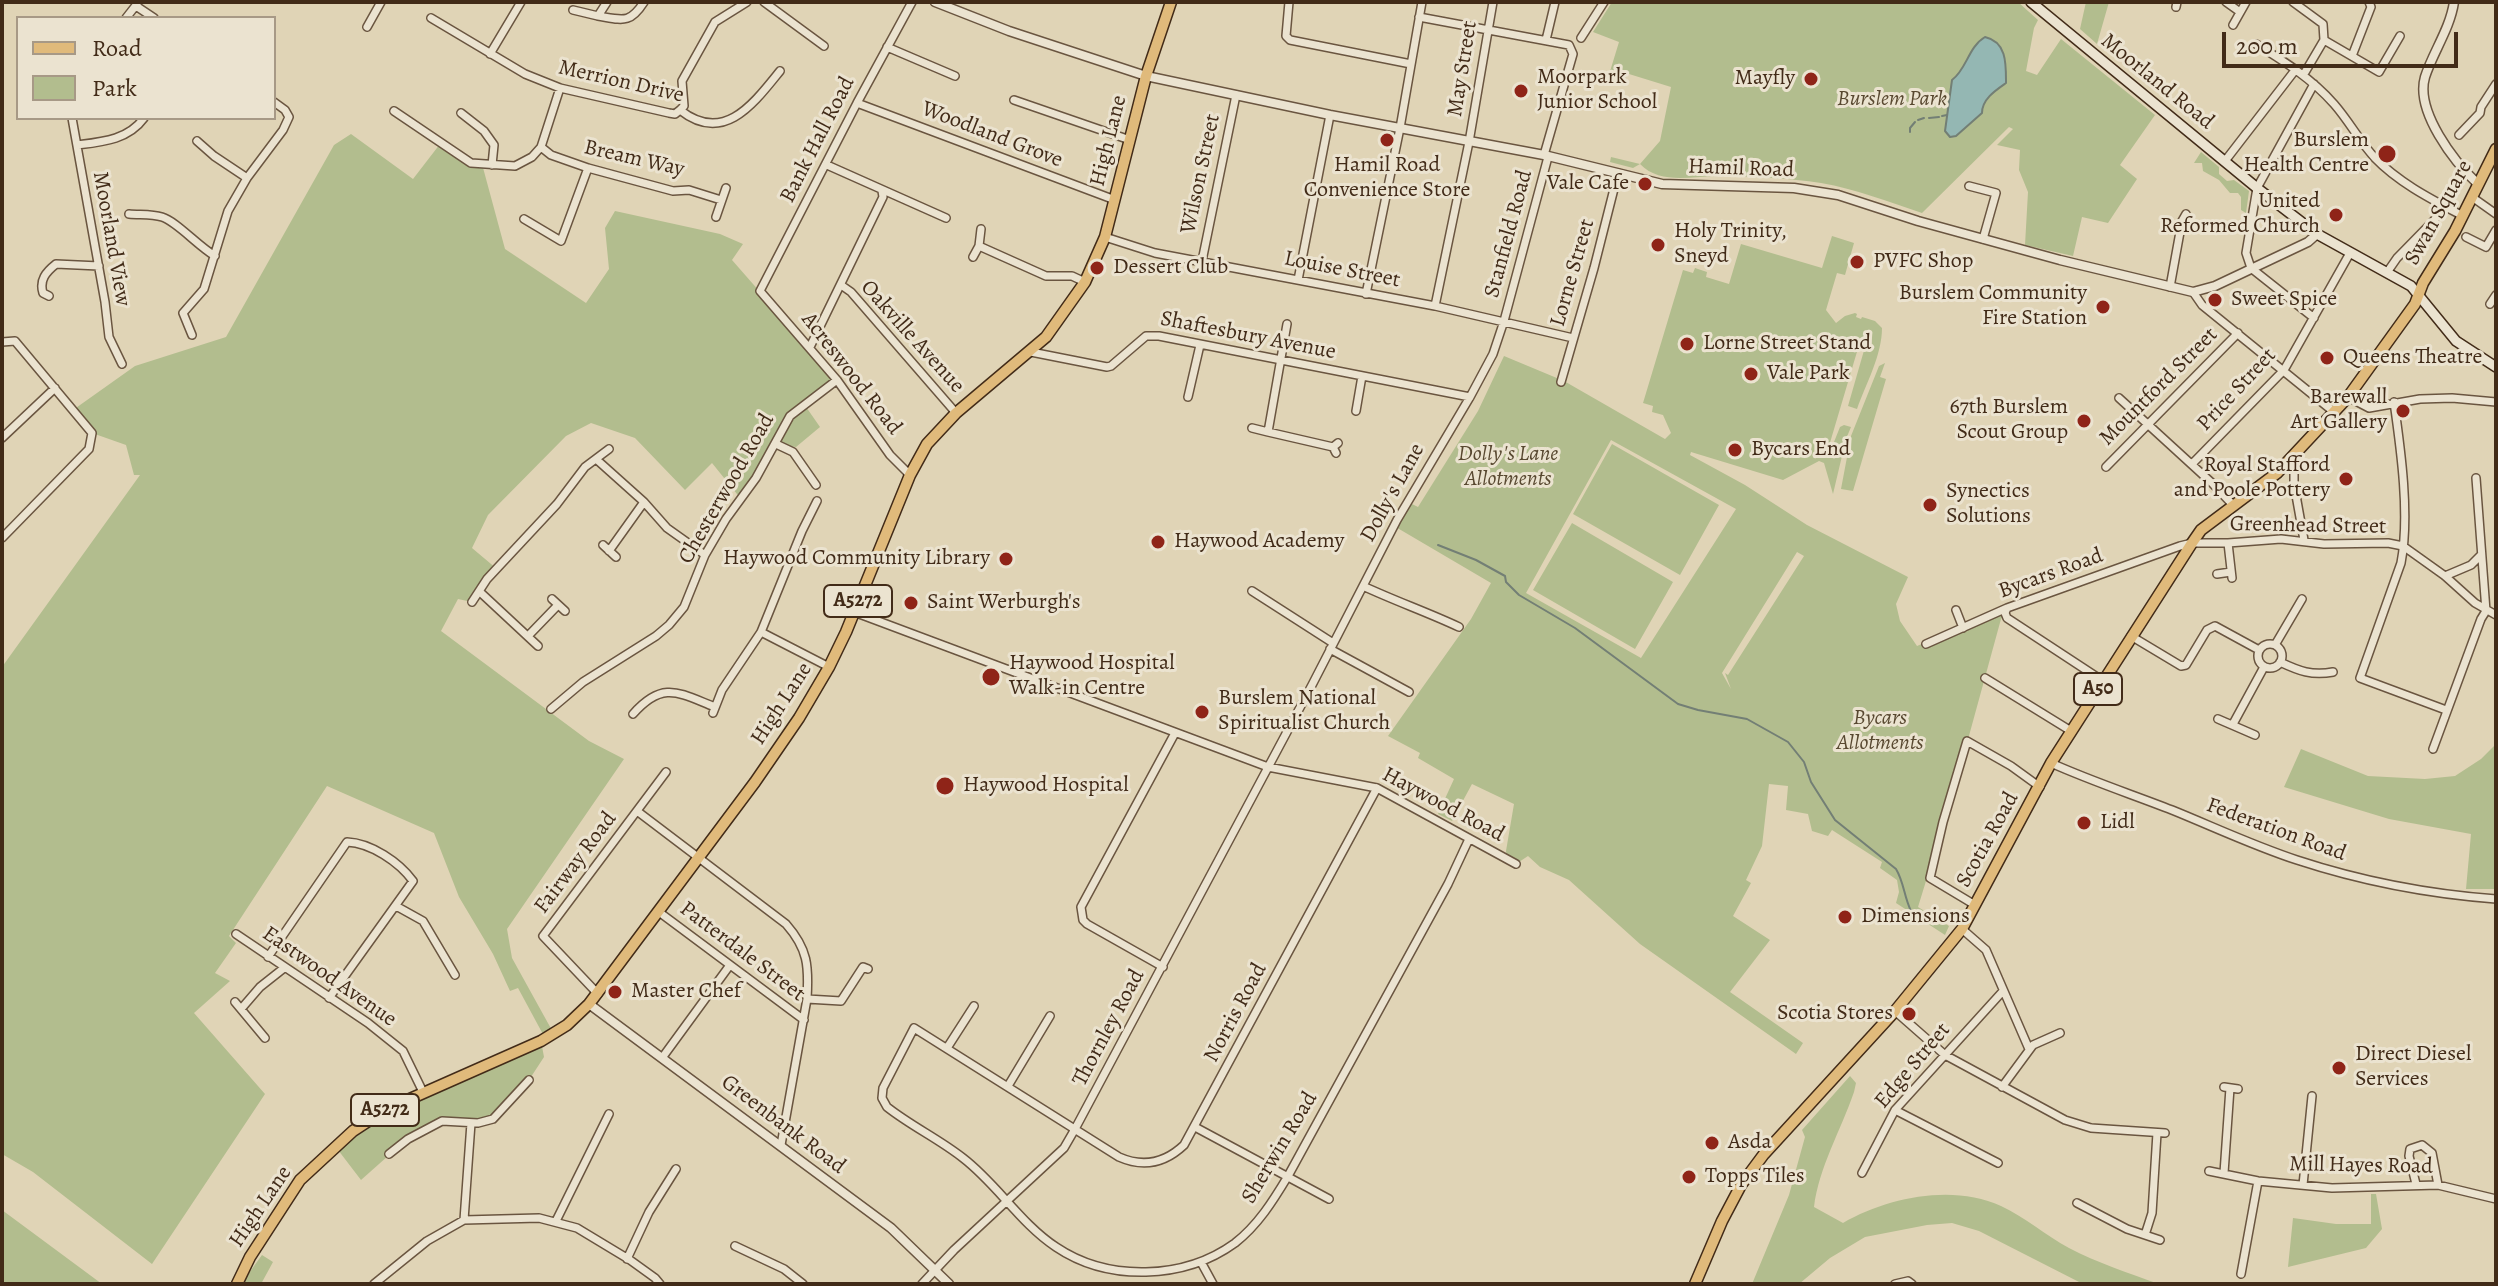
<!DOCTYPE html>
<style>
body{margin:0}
#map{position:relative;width:2498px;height:1286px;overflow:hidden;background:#e0d4b6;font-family:Alegreya,serif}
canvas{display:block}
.frame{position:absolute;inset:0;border:4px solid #422b18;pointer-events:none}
.legend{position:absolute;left:16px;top:16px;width:260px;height:104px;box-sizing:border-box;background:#ebe3d0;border:2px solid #a79986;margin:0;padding:10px 14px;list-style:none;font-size:24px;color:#422b18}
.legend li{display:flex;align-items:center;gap:16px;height:40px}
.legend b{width:40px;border:2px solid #a79986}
.scale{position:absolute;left:2222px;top:32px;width:236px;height:36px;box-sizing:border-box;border:4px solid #422b18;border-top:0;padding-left:10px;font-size:24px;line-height:28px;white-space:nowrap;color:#422b18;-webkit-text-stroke:6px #ebe3d0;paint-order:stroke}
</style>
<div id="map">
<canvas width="2498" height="1286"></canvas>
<div class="frame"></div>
<ul class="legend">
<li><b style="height:10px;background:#e0ba7b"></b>Road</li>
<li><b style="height:22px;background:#b2bd8e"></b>Park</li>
</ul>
<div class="scale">200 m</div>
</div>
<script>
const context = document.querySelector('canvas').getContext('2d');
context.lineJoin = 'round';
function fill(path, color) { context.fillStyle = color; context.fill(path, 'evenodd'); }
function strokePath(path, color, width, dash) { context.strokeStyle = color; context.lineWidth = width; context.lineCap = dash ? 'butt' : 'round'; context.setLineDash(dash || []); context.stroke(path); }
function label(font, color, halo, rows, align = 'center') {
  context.font = font + ' Alegreya,serif'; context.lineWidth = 6; context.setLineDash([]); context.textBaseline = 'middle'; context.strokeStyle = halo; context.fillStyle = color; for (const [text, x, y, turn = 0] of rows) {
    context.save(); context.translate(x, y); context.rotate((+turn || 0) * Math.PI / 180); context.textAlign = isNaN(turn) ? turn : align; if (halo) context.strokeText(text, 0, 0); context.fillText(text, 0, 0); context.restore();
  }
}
const green = new Path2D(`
 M1612,2H2018L2038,20L2034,28L2026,71L2037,75L2061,39L2155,115L2120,165L2137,179L2108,223L2082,217L2073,256L2025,245L2028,192L2019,170L2020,150L1997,145L2013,129L2009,127L1922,213C1889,202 1856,189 1821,183C1789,178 1755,177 1723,176C1695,175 1661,186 1640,164L1633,168L1610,162L1611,157L1640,164L1660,141L1671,87L1629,74L1622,82L1608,78L1619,42L1593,32Z
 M2086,2H2109L2097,44L2080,29Z
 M351,134L413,179L440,144L482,164L505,249L586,303L609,269L605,228L615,211L720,234L743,244L732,260L837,380L804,404L820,427L796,447L776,444L741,499L712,463L685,490L635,438L591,423L566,436L488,515L472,548L497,569L472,602L458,599L441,631L589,741L624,759L507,929L512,958L554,1034L545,1038L518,988L510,991L493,954L459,897L434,833L327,786L229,936L236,943L215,973L230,981L194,1013L265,1094L152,1264L33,1172L2,1154V667L140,475H134L126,445L92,433L73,410L135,366L226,337L334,145Z
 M2201,152L2219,167V174L2227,181L2234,180L2249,191L2246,213L2241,210V197L2238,193H2230L2219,180L2203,171L2202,163H2194Z
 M1832,236L1854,243L1845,275L1837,273L1826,310L1836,323L1845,316L1855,313L1857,314L1856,317L1861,319L1862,317L1875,321L1882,328C1882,355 1866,384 1857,409L1848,406L1865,347L1859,345L1829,446L1832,447L1840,427L1844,425L1851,427L1846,439L1833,494L1824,463L1819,461L1783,480L1691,452L1690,455L1745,485L1807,525L1908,577L1896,604L1900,621L1917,646L2007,608L2001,619L1930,878L1926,881L1918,907L1949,926L1945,935L1896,903L1899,892L1897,880L1880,868L1882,862L1832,830L1828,836L1812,831L1808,814L1786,810L1788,786L1769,784L1762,846L1746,880L1751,883L1733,916L1770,940L1730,992L1803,1043L1796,1054L1640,944L1569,880L1540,867L1528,856L1516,864L1507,859L1506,851L1514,804L1472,784L1452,821L1438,814L1454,779L1418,758L1420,753L1388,736L1471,619L1491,583L1394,526L1408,502L1418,507L1478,411L1504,356L1564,381L1665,439L1671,433L1663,415L1652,412L1653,406L1643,403L1683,270L1693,273L1695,268L1707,272L1706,277L1729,284L1741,244L1822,268ZM1611,440L1736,509L1641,658L1526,593ZM1797,552L1804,556L1728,675L1725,673L1731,689L1722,673Z
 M1885,363L1880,377L1886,379L1853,491L1841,489L1851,436L1879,366Z
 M1612,444L1719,505L1680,575L1573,514Z
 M1572,523L1673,582L1635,649L1533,590Z
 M2496,744V889H2466L2471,834L2389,819L2284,787L2301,749L2368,776L2425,779L2455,776L2481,759Z
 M541,1041L544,1057L529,1080L493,1119L442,1121L397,1148L361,1180L335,1146L353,1131Z
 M1850,1076L1856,1083L1854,1092C1841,1130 1819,1167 1814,1207L1843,1223C1888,1197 1953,1184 2001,1206C2025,1217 2045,1235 2069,1248C2098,1263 2128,1273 2159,1284H2083L1979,1231L1952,1223L1927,1225L1865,1237L1830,1258L1799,1284H1752L1789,1195L1805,1137L1802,1130Z
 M2371,1194H2376L2382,1229L2366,1248L2288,1267L2293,1218L2336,1224H2371Z
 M2,1210L102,1284H2Z
 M262,1255L273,1262L261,1284H241Z`);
const water = new Path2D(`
 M1985,37C2007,42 2006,64 2006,83C1996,90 1982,99 1982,113L1956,136L1950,137L1945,131L1952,80C1967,69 1968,47 1985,37Z`);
const stream = new Path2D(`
 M1942,116L1947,115
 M1929,118L1939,117
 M1918,120L1924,118
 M1910,132V128L1915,122
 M1438,545L1476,560L1505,576L1506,582L1519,595L1575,628L1678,704L1698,710L1747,719L1788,742L1804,762L1811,782L1835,820L1896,869C1904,882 1904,897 1911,911`);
const minor = new Path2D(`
 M607,2L598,16C623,20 630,24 644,2
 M764,2L824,46
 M1289,2L1286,36L1290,40L1411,64
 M2226,2L2240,12
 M2293,2L2323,24L2324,40L2304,74
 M136,6L154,18
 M2176,7L2177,2
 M573,10L598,16
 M1419,17L1569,45L1573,54L1544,155
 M126,18L137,4
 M431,18L525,74L560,88L669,113L675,114L680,110
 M2233,25L2246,2
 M367,27L381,2
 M1581,38L1604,2
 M1546,40L1555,2
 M2324,40L2379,72L2400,36
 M2256,44C2285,62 2311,78 2334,104C2349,121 2360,142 2375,158C2399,183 2433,200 2463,216
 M887,47L955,76
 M490,54L521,2
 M2352,56L2371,7L2369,2
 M1014,100L1130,140
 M857,103L1115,200
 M680,110L684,106L682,81L715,22L747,2
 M680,110C724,145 754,103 780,71
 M394,111L471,163L515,166L532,157L541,147L560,88
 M461,113L484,131L494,145L492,165
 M72,118L105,302L109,337L122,364
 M2459,135L2480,113L2481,107L2496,84
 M197,141L214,156L247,178
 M77,145C102,142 128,140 144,118
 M541,147L551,155L588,168L673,191L689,190L721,200
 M2225,161L2296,69
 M827,165L946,218
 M1969,186L1996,193L1983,239
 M2472,197L2496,214
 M129,214C140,215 152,214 162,217C176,221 198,246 215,256
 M716,217L726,188
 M524,219L561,241L588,168
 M1105,237L1155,253L1435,306L1573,338
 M2466,237L2486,247L2496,230
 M979,246L981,229
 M973,257L979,246L1046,276H1072L1085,282
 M1202,261L1236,95
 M2388,271L2397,258L2447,207
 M1298,280L1330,115
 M841,285L851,292L956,413
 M2170,287L2182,221L2186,214
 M2193,292L2202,305L2334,412
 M1366,294L1400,128L1422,2
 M49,296L43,293C39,280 46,272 56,264L99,266
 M2490,304L2496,295
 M1435,306L1469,142L1493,2
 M2314,318L2251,268L2246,253L2257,188L2314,84
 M1287,324L1268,432L1333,447
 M192,335L183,313L204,289L228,211L247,178L283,130L289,117L285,110L274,102
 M2,342L15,341L92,433L89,449L2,538
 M810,347L883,197L882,191
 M1031,352L1107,367L1111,366L1146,336H1159L1470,397
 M1561,382L1594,268L1618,173
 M1188,397L1200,345
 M2348,397L2369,408L2420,399L2452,398L2496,402
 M2119,398L2213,484L2234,506
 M2394,402C2401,451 2410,516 2401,563L2360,678L2446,710
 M1356,411L1362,376
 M1252,428L1268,432
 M2,438L55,388
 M776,444L793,452L816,485
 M1336,453L1333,447L1338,443
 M2291,458L2294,465V484L2304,540
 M596,459L644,502L667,528L705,555
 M2192,464L2284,370L2350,253
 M2106,467L2238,333
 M910,475L890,455L837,380L760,291L857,103L912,2
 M2476,478L2486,611
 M2228,543L2232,578
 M603,545L616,557
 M609,551L644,502
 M2217,574L2231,572
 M2445,576L2471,565L2481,555
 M1363,586C1395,601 1427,612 1459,627
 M1252,591L1333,643
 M480,592L538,646
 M552,599L565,611
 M472,602L487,579L557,504L585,467L609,449
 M2007,608L2005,613L2007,618L2103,681
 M1956,610L1963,628
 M854,612L1268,767L1377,788L1516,864
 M761,632L802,531L817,501
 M528,636L558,605
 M2131,636L2181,666L2186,665L2207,630L2215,626L2259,650
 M2258 656a12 12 0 1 1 24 0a12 12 0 1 1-24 0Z
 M1926,644L2007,608L2180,546L2192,543H2228L2281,539L2324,544L2388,543L2403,546L2445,576L2475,603L2496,615
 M2275,645L2302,599
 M1330,649L1409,692
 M2280,662C2299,671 2312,676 2333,672
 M1985,678L2071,731
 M551,709L583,682L656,636L669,625L684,607L705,555L726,519L756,478L790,416L837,380
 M713,713L722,690L761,632L829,667
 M633,714C663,680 679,693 715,707
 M2218,719L2255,735
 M2233,724L2264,667
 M2433,749L2481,619L2486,611
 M2051,763C2091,781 2131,794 2172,810C2214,827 2254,846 2297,860C2361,881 2429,894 2496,899
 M1377,788L1184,1145C1165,1163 1144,1168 1119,1157L914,1028L883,1088L882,1098L887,1107C911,1126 939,1139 963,1158C997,1184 1020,1223 1056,1247C1108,1282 1184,1280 1235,1243C1258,1225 1273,1201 1288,1176L1448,884L1469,839
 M637,811L786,924C808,949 809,966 807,999L781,1145
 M1975,905L1930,878L1943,822L1967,741L2011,766L2040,787
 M396,906L423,921L455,975
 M659,912L804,1020
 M1962,929L1986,950L2029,1049
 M236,934L368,1023L403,1051L423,1092
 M268,957L347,842C371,843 399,862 413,881L329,998
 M1163,967L1087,924L1083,920L1081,907L1175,733
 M598,994L543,936L666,772
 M807,999L841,1001L863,967L868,969
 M235,1002L265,1038
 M241,1009L260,987L284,968
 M1895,1011L1945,1055L2065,1120L2091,1128L2165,1133
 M947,1048L974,1006
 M662,1058L730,965
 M1008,1086L1050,1016
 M2002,1087L2033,1045L2060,1033
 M2224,1087L2238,1089
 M1895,1110L1998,1163
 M1195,1127L1329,1199
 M389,1154L408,1139L442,1121L478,1123L493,1119L529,1080
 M2209,1171L2258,1181L2332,1188L2438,1185L2496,1199
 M1862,1173L1895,1110L2003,991
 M2224,1173L2230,1088
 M2416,1184L2409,1156L2410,1149L2422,1145L2432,1153L2438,1185
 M2303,1185L2312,1096
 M2077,1203L2127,1229L2160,1240
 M464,1220L471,1123
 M556,1221L609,1114
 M2145,1235L2152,1213L2157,1133
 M735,1246L784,1269L803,1284
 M627,1259L649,1212L676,1169
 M1201,1262L1213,1284
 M2241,1274L2258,1181
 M374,1284L427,1241L464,1220L539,1218L577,1228L630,1260L655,1278L660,1284
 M922,1284L954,1250L1064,1148L1075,1129L1312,685L1397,520L1470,397L1493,354L1504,321L1548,157
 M1895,1284L1908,1281L1912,1284`);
const tertiary = new Path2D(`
 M935,2L1009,31L1146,76L1330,115L1544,155L1662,184L1794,188L1838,195L1918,221L2060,260L2193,292L2215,286L2308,242L2317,234
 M2454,2C2450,29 2433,52 2425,77C2415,111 2454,162 2478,184
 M589,1004L891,1228L949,1284`);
const secondary = new Path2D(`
 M2031,2L2257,188L2317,234L2411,286L2456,341L2496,367`);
const primary = new Path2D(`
 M237,1284L250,1257L300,1180L353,1131L385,1110L541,1041L567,1025L589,1004L755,782L799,718L829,667L846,632L910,475L927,444L956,413L1046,337L1085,282L1105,237L1146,76L1171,2
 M1695,1284L1722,1221L1741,1185L1764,1154L1895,1011L1962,929L2051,763L2192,543L2201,530L2277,473L2348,397L2415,304L2423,283L2455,231L2496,149`);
const markers = [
 [1811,79,8,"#8f2418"],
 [1521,91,8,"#8f2418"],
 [1387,140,8,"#8f2418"],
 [2387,154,10,"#8f2418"],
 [1645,184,8,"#8f2418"],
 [2336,215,8,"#8f2418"],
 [1658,245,8,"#8f2418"],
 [1857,262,8,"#8f2418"],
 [1097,268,8,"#8f2418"],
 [2215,300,8,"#8f2418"],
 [2103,307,8,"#8f2418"],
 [1687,344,8,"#8f2418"],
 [2327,358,8,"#8f2418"],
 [1751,374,8,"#8f2418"],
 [2403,411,8,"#8f2418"],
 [2084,421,8,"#8f2418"],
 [1735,450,8,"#8f2418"],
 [2346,479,8,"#8f2418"],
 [1930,505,8,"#8f2418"],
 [1158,542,8,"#8f2418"],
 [1006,559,8,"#8f2418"],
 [911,603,8,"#8f2418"],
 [991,677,10,"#8f2418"],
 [1202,712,8,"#8f2418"],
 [945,786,10,"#8f2418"],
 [2084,823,8,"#8f2418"],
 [1845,917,8,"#8f2418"],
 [615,992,8,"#8f2418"],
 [1909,1014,8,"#8f2418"],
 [2339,1068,8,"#8f2418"],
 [1712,1143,8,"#8f2418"],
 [1689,1177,8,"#8f2418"]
];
const shields = [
 [858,601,68],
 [2098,689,48],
 [385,1110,68]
];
const shieldNames = [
 ["A5272",858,601],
 ["A50",2098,689],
 ["A5272",385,1110]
];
const streetNames = [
 ["May Street",1463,69,-81],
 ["Merrion Drive",621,82,13],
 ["Moorland Road",2157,82,39],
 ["Woodland Grove",992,135,21],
 ["Bank Hall Road",818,140,-63],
 ["High Lane",1109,141,-76],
 ["Bream Way",634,159,13],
 ["Hamil Road",1741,169,2],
 ["Wilson Street",1201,174,-78],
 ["Swan Square",2439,213,-61],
 ["Stanfield Road",1509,234,-75],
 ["Moorland View",111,239,80],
 ["Louise Street",1342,270,11],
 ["Lorne Street",1573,273,-74],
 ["Shaftesbury Avenue",1248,336,11],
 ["Oakville Avenue",912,337,48],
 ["Acreswood Road",851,374,52],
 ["Mountford Street",2159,387,-45],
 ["Price Street",2237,390,-47],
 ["Chesterwood Road",727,489,-60],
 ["Dolly's Lane",1393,493,-61],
 ["Greenhead Street",2308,526,1],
 ["Bycars Road",2051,574,-20],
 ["High Lane",782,704,-57],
 ["Haywood Road",1443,805,28],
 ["Federation Road",2276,830,20],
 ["Scotia Road",1988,840,-61],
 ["Fairway Road",576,863,-53],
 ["Patterdale Street",742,952,37],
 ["Eastwood Avenue",329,977,35],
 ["Norris Road",1236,1013,-62],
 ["Thornley Road",1109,1028,-62],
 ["Edge Street",1913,1066,-50],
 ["Greenbank Road",783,1125,37],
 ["Sherwin Road",1280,1148,-59],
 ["Mill Hayes Road",2361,1166,1],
 ["High Lane",261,1207,-56]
];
const poiNames = [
 ["Moorpark",1537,78],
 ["Junior School",1537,103],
 ["Mayfly",1795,79,"right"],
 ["Burslem",2369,141,"right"],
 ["Health Centre",2369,166,"right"],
 ["Hamil Road",1387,166,"center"],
 ["Convenience Store",1387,191,"center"],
 ["Vale Cafe",1629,184,"right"],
 ["United",2320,202,"right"],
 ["Reformed Church",2320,227,"right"],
 ["Holy Trinity,",1674,232],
 ["Sneyd",1674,257],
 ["PVFC Shop",1873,262],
 ["Dessert Club",1113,268],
 ["Burslem Community",2087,294,"right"],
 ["Fire Station",2087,319,"right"],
 ["Sweet Spice",2231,300],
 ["Lorne Street Stand",1703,344],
 ["Queens Theatre",2343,358],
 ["Vale Park",1767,374],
 ["Barewall",2387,398,"right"],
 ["Art Gallery",2387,423,"right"],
 ["67th Burslem",2068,408,"right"],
 ["Scout Group",2068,433,"right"],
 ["Bycars End",1751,450],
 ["Royal Stafford",2330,466,"right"],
 ["and Poole Pottery",2330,491,"right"],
 ["Synectics",1946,492],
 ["Solutions",1946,517],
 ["Haywood Academy",1174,542],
 ["Haywood Community Library",990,559,"right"],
 ["Saint Werburgh's",927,603],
 ["Haywood Hospital",1009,664],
 ["Walk-in Centre",1009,689],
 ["Burslem National",1218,699],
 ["Spiritualist Church",1218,724],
 ["Haywood Hospital",963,786],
 ["Lidl",2100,823],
 ["Dimensions",1861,917],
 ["Master Chef",631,992],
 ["Scotia Stores",1893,1014,"right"],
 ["Direct Diesel",2355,1055],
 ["Services",2355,1080],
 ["Asda",1728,1143],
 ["Topps Tiles",1705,1177]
];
const parkNames = [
 ["Burslem Park",1892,100],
 ["Dolly's Lane",1508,455],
 ["Allotments",1508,480],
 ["Bycars",1880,719],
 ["Allotments",1880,744]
];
fill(green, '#b2bd8e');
fill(water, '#94b7b3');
strokePath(water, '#737f75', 2);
strokePath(stream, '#737f75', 2);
strokePath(minor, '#6a5540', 10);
strokePath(tertiary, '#6a5540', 11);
strokePath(secondary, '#422b18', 12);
strokePath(primary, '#422b18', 13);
strokePath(minor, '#ebe3d0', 7);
strokePath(tertiary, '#ebe3d0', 8);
strokePath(secondary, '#ebe3d0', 9);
strokePath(primary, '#e0ba7b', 10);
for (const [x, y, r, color] of markers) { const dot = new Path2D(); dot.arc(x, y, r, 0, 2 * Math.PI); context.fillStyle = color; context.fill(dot); strokePath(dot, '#ebe3d0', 3); }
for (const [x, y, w] of shields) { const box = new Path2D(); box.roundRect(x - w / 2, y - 16, w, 32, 6); context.fillStyle = '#ebe3d0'; context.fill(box); strokePath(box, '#422b18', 2); }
label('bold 20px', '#422b18', null, shieldNames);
label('22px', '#422b18', '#ebe3d0', streetNames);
label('22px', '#422b18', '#ebe3d0', poiNames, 'left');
label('italic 22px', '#584830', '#ebe3d0', parkNames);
</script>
